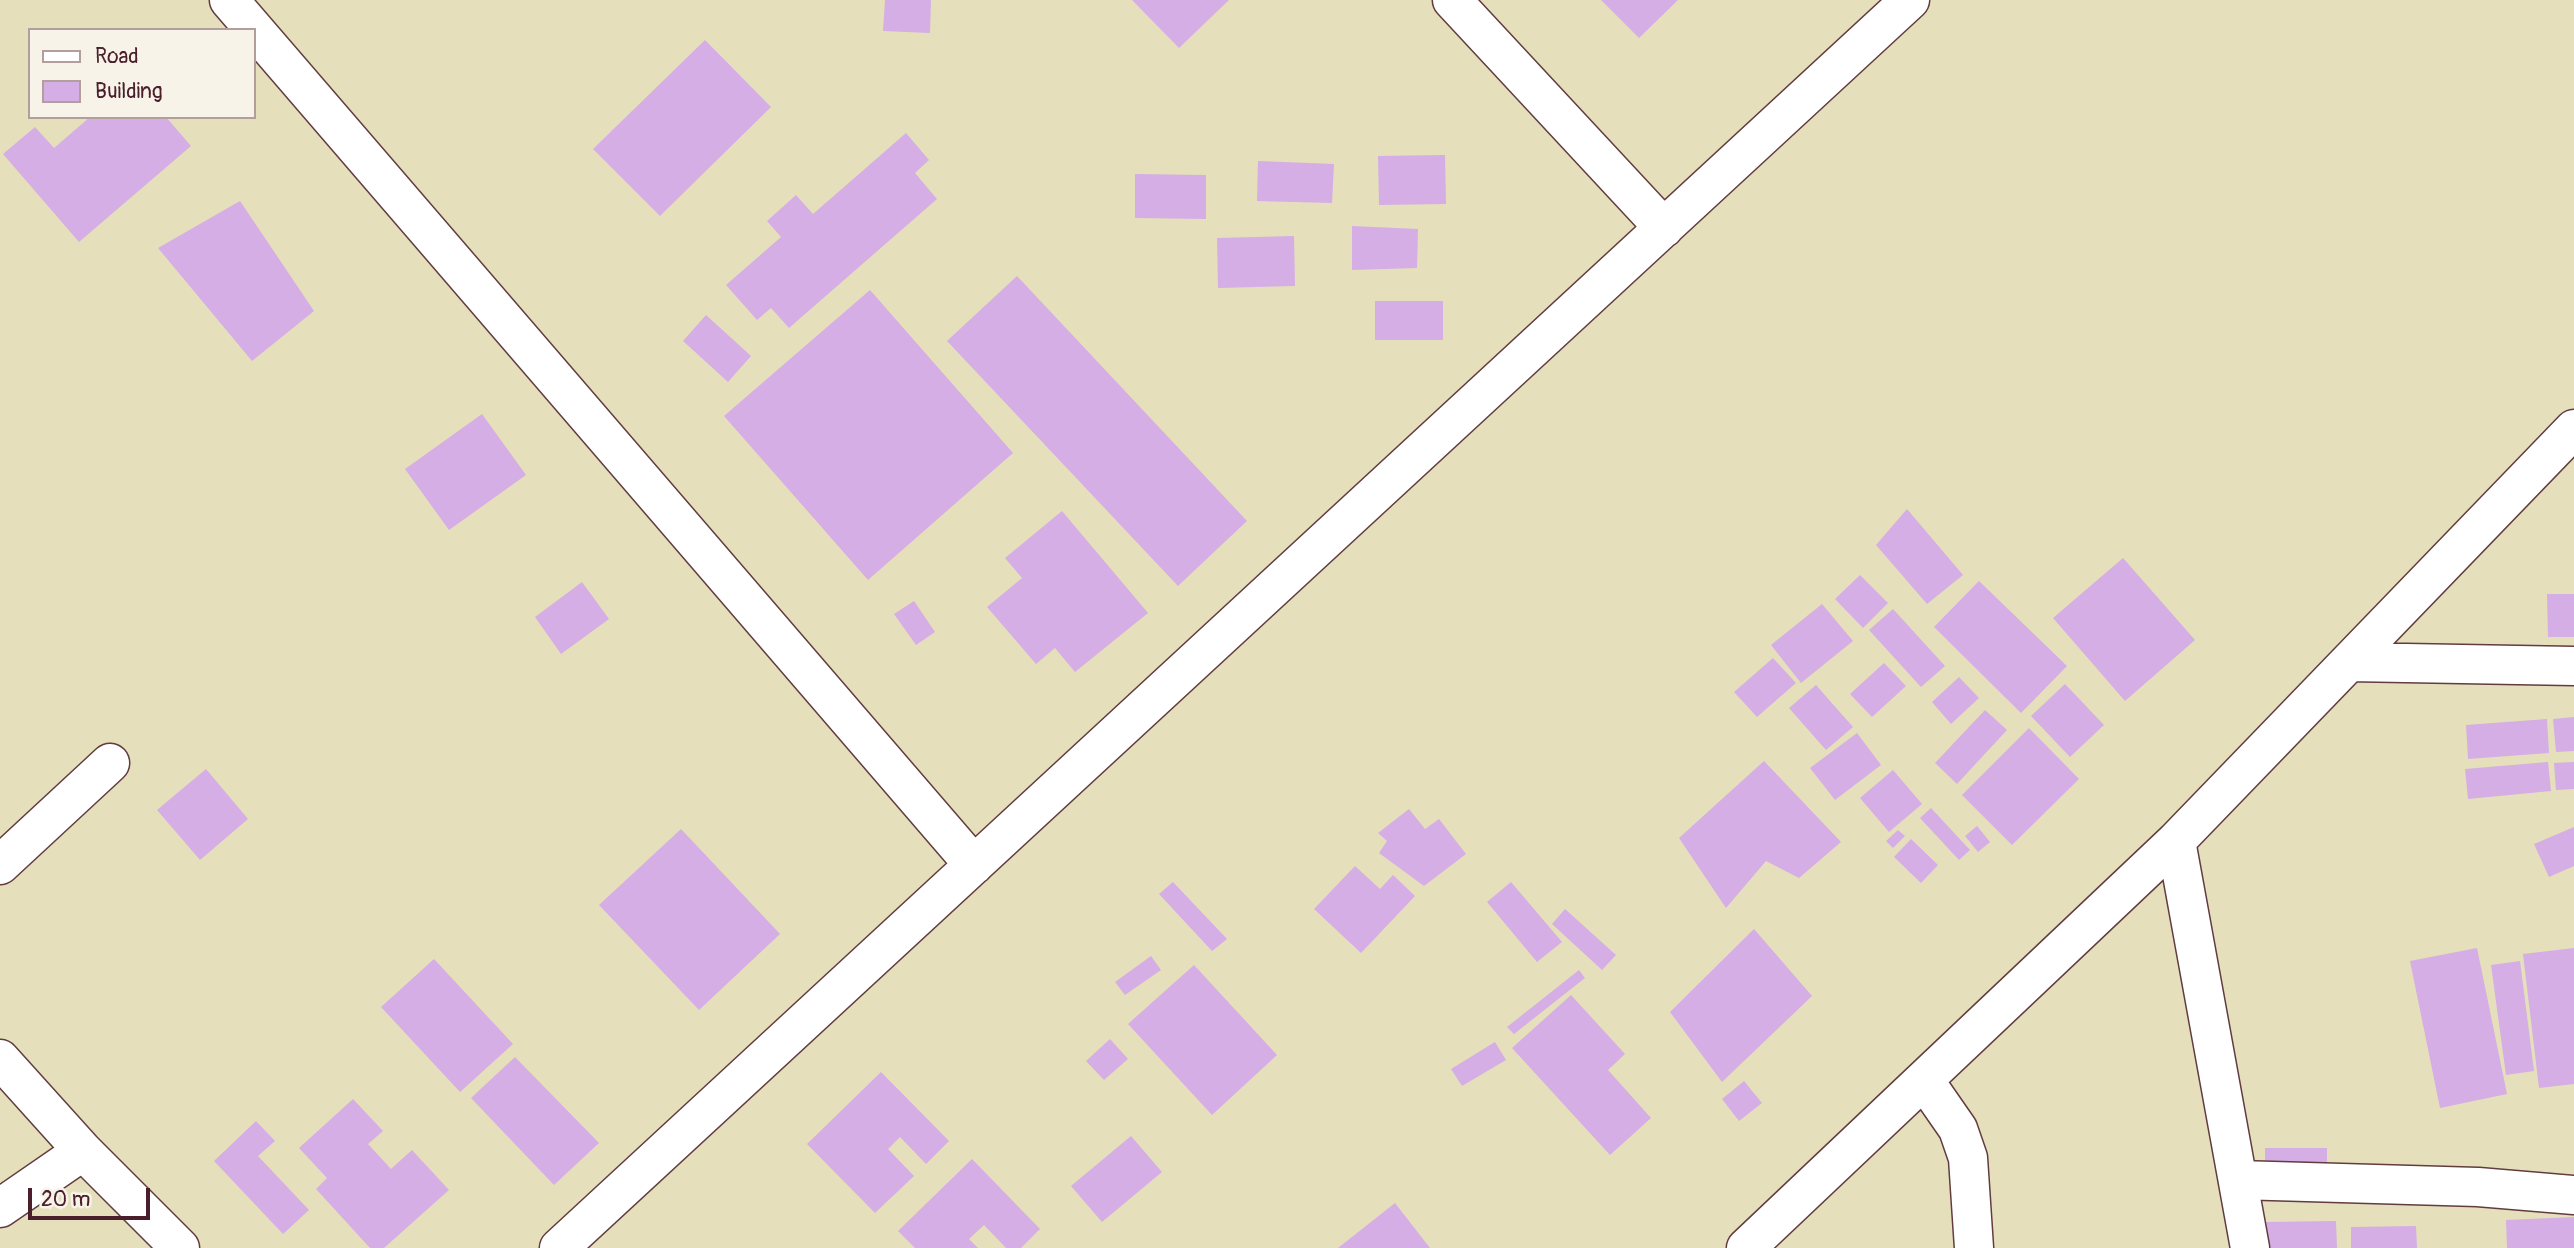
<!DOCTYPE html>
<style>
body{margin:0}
#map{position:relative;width:2574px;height:1248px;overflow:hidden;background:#e6dfbb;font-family:Pangolin,sans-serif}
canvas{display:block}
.legend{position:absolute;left:28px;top:28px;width:228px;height:91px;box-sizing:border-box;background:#f7f3e8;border:2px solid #b29e9c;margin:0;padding:9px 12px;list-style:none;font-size:21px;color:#4a1f2b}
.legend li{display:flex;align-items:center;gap:14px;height:35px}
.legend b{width:35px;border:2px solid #b29e9c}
.scale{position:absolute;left:28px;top:1188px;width:122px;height:32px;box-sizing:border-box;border:4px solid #4a1f2b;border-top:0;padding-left:9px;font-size:21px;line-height:24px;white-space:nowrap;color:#4a1f2b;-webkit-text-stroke:5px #f7f3e8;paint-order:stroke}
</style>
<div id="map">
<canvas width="2574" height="1248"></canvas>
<ul class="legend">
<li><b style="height:9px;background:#fff"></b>Road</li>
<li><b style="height:19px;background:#d4aee5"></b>Building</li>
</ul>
<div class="scale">20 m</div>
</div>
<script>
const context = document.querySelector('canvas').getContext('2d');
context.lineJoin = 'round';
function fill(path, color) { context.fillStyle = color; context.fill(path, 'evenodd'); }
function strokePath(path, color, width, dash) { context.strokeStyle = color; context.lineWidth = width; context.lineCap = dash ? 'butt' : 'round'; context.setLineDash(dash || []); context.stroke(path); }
const building = new Path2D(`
 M885,0H931L930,33L883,31Z
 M1132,0H1229L1179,48Z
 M1601,0H1678L1639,38Z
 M705,40L771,107L660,216L593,149Z
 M90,117H166L191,146L79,242L3,154L35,127L54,148Z
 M906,133L929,160L915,173L937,199L789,328L771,308L757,320L726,285L781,237L767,221L796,195L813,214Z
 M1445,155L1446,204L1379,205L1378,156Z
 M1258,161L1334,164L1332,203L1257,201Z
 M1135,174L1206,175V219L1135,218Z
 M240,201L314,311L252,361L158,248Z
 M1352,226L1418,229L1417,268L1352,270Z
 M1294,236L1295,286L1218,288L1217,238Z
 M1017,276L1247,521L1178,586L947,341Z
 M870,290L1013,453L868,580L724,416Z
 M1375,301H1443V340H1375Z
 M706,315L751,356L728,382L683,341Z
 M482,414L526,475L449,530L405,469Z
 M1907,509L1963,575L1927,604L1876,545Z
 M1062,511L1148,613L1075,672L1055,648L1036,664L987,607L1022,578L1005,558Z
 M2123,558L2195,640L2125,701L2053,618Z
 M1860,575L1888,603L1863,628L1835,599Z
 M1979,581L2067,666L2021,713L1934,627Z
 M582,582L609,619L561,654L535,617Z
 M2547,594H2574V637H2548Z
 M914,601L935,632L916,645L894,614Z
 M1822,604L1853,641L1801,683L1771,645Z
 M1893,609L1945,666L1921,687L1869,630Z
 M1773,658L1796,683L1757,717L1734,692Z
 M1884,663L1906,686L1872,717L1850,694Z
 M1959,677L1979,698L1951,724L1932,702Z
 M2065,684L2104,725L2070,757L2031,716Z
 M1816,685L1853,727L1826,750L1789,708Z
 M1985,710L2007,730L1957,784L1935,763Z
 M2574,717V751L2556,752L2553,719Z
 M2547,719L2549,753L2468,759L2466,725Z
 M2029,728L2079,779L2012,845L1962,795Z
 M1857,733L1881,765L1835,800L1810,768Z
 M1764,761L1841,842L1799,878L1766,861L1726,908L1679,838Z
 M2548,762L2551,791L2468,799L2465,769Z
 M2574,762V789L2556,790L2554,763Z
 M206,769L248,819L200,860L157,810Z
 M1893,770L1922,804L1889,832L1860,798Z
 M1931,808L1970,850L1959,860L1920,818Z
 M1409,809L1425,829L1439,819L1466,854L1424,886L1379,853L1387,841L1378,833Z
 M1977,826L1990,842L1978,852L1965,836Z
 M2574,827V866L2549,877L2534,844Z
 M681,829L780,934L699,1010L599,905Z
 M1898,830L1905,836L1893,848L1886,841Z
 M1911,839L1938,865L1921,883L1894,857Z
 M1355,866L1380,889L1393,875L1415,896L1361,953L1314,909Z
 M1173,882L1227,939L1212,951L1159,894Z
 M1511,882L1562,942L1537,962L1487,902Z
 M1565,909L1616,955L1602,970L1552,924Z
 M1754,929L1812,996L1722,1082L1670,1012Z
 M2477,948L2507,1094L2440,1108L2410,961Z
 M2574,948V1084L2539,1088L2523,954Z
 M1151,956L1161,970L1125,995L1115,982Z
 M434,959L513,1044L460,1092L381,1007Z
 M2520,961L2534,1071L2506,1075L2491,965Z
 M1194,965L1277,1055L1212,1115L1128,1024Z
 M1579,970L1585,978L1514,1034L1507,1027Z
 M1571,995L1625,1054L1608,1070L1651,1118L1610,1155L1512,1048Z
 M1110,1039L1128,1059L1104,1080L1086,1061Z
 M1495,1042L1506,1060L1462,1086L1451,1069Z
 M515,1057L599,1143L554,1185L471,1098Z
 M881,1072L949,1141L926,1164L900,1137L888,1149L914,1176L875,1213L807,1144Z
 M1744,1081L1762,1103L1739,1121L1722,1099Z
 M353,1099L383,1131L368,1144L391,1169L412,1150L449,1190L384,1248H370L316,1189L327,1178L299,1148Z
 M256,1121L275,1141L258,1156L309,1210L283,1234L214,1161Z
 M1131,1136L1162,1172L1102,1222L1071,1186Z
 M2265,1148H2327V1170L2265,1169Z
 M972,1159L1040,1229L1021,1248H1006L984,1225L969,1239L978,1248H915L898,1231Z
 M1395,1203L1430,1248H1338Z
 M2574,1217V1248H2507L2506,1220Z
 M2336,1221L2337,1248H2266L2265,1222Z
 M2416,1226L2417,1248H2351V1227Z`);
const street = new Path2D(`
 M229,0L974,865
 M1452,0L1664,228
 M2349,662L2574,666
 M2176,841L2250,1248
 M0,865L110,763
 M0,1059L83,1151L180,1248
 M1924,1080L1958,1129L1968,1158L1974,1248
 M2238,1180L2478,1187L2574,1195
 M0,1208L83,1151
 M559,1248L1910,0
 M1746,1248L2176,841L2574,429`);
fill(building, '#d4aee5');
strokePath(street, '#613c41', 41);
strokePath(street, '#fff', 38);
</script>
